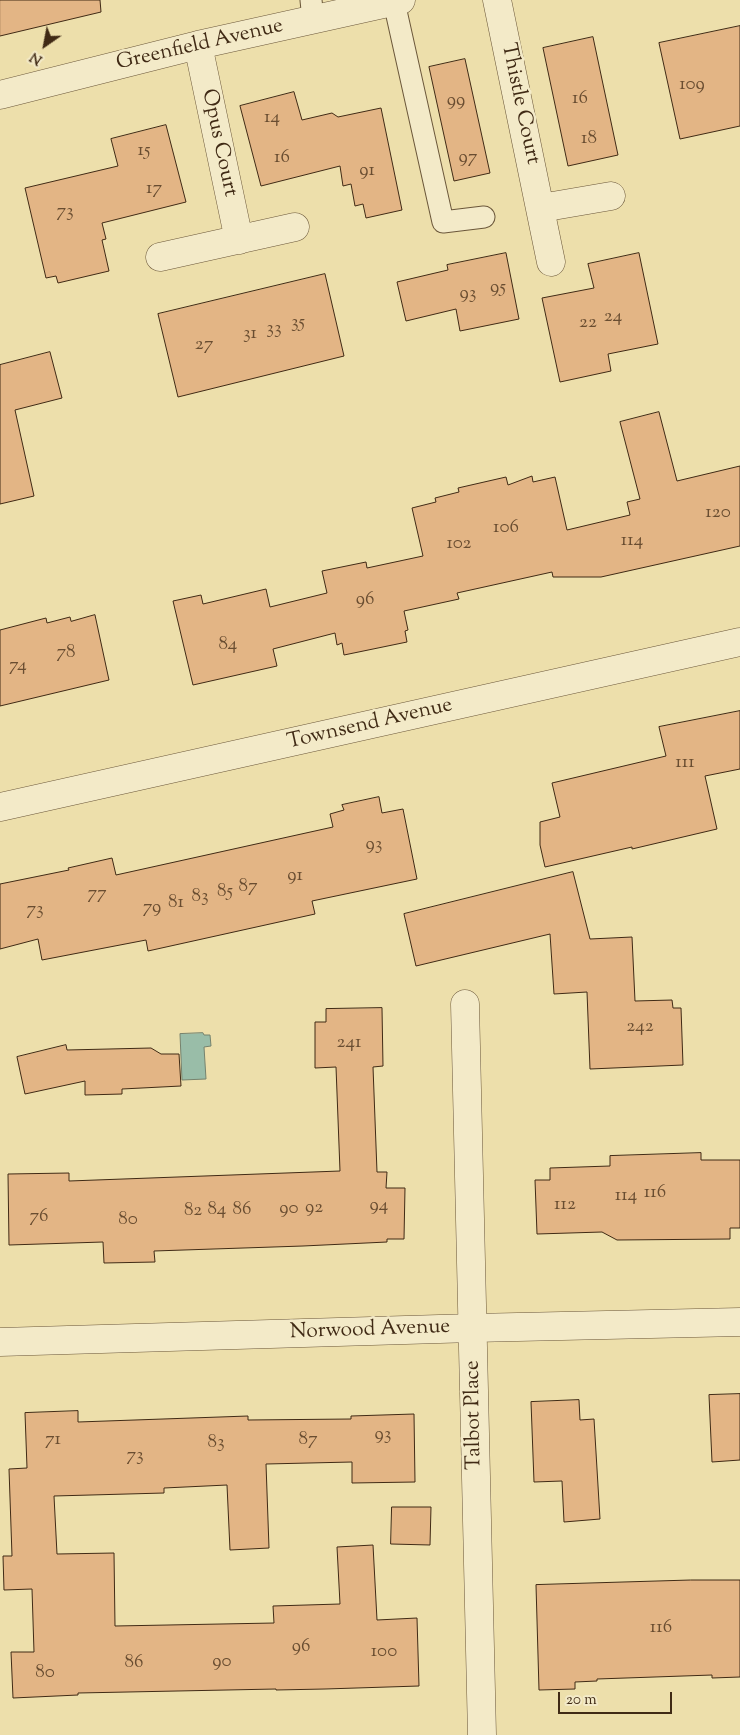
<!DOCTYPE html>
<style>
body{margin:0}
#map{position:relative;width:740px;height:1735px;overflow:hidden;background:#eddfab;font-family:"Sorts Mill Goudy",serif}
canvas{display:block}
.north{position:absolute;left:20px;top:20px;width:50px;height:50px;-webkit-text-stroke:4px #f3eac8;paint-order:stroke;rotate:213deg;font-size:14px;font-weight:700;line-height:20px;text-align:center;color:#402a15}
.north::after{content:'';display:block;margin:auto;width:18px;height:22px;background:#402a15;clip-path:polygon(50% 0,100% 100%,50% 72%,0 100%)}
.scale{position:absolute;left:558px;top:1692px;width:114px;height:22px;box-sizing:border-box;border:2px solid #402a15;border-top:0;padding-left:6px;font-size:15px;line-height:18px;white-space:nowrap;color:#402a15;-webkit-text-stroke:4px #f3eac8;paint-order:stroke}
</style>
<div id="map">
<canvas width="740" height="1735"></canvas>
<div class="north">N</div>
<div class="scale">20 m</div>
</div>
<script>
const context = document.querySelector('canvas').getContext('2d');
context.lineJoin = 'round';
function fill(path, color) { context.fillStyle = color; context.fill(path, 'evenodd'); }
function strokePath(path, color, width, dash) { context.strokeStyle = color; context.lineWidth = width; context.lineCap = dash ? 'butt' : 'round'; context.setLineDash(dash || []); context.stroke(path); }
function label(font, color, halo, rows, align = 'center') {
  context.font = font + ' "Sorts Mill Goudy",serif'; context.lineWidth = 5; context.setLineDash([]); context.textBaseline = 'middle'; context.strokeStyle = halo; context.fillStyle = color; for (const [text, x, y, turn = 0] of rows) {
    context.save(); context.translate(x, y); context.rotate((+turn || 0) * Math.PI / 180); context.textAlign = isNaN(turn) ? turn : align; if (halo) context.strokeText(text, 0, 0); context.fillText(text, 0, 0); context.restore();
  }
}
const water = new Path2D(`
 M203,1033L204,1035H210L211,1046L204,1047L206,1079L182,1080L180,1034Z`);
const building = new Path2D(`
 M0,0H100L101,12L0,36Z
 M740,26V126L680,139L659,43Z
 M593,37L618,155L568,166L543,48Z
 M465,59L490,173L454,181L429,67Z
 M294,92L302,120L332,113L338,117L381,108L402,210L366,218L363,204L355,206L351,184L343,186L340,166L261,186L240,106Z
 M166,125L186,202L102,223L106,239L102,240L109,271L58,283L56,276L46,278L25,188L118,166L111,139Z
 M506,253L519,319L460,331L456,309L406,321L397,282L448,270L447,265Z
 M639,253L658,344L608,354L611,371L560,382L542,298L594,288L588,264Z
 M325,274L344,356L178,397L158,314Z
 M50,352L62,398L15,410L34,496L0,504V365Z
 M659,412L677,481L740,466V546L601,577H553L552,572L457,593L459,599L404,611L408,630L405,631L407,642L344,655L342,643L337,645L335,633L273,649L277,666L193,685L173,601L201,595L203,604L266,589L270,607L327,593L322,571L366,562L367,568L423,556L412,508L436,502L435,498L459,492L458,488L506,477L508,485L532,476L533,482L555,477L567,530L630,515L627,502L640,499L620,422Z
 M95,615L109,680L0,706V630L46,618L47,623L70,617L71,621Z
 M740,711V769L705,776L717,829L632,849V847L545,867L540,845V822L560,817L552,783L666,756L659,727Z
 M379,797L382,813L403,809L417,879L312,901L315,914L148,951L146,940L42,960L38,939L0,949V884L69,870L68,868L112,858L116,875L333,827L330,814L344,810L342,805Z
 M573,872L590,939L632,937L635,1001L672,1000L673,1008H681L683,1065L590,1069L587,992L554,994L550,934L416,966L404,914Z
 M382,1008L383,1066L373,1067L377,1172H387L386,1188H405L404,1239H387V1242L303,1246L154,1251L155,1262L104,1263L103,1242L9,1245L8,1174L69,1173V1181L340,1171L336,1067L315,1068V1022H326V1009Z
 M66,1045L67,1050L151,1048L161,1054H179L181,1086L122,1089V1094L85,1095V1081L25,1094L17,1057Z
 M701,1153V1160H740V1228H730V1239L617,1240L602,1232L537,1234L535,1180H550V1168L610,1166V1156Z
 M740,1394V1460L712,1462L709,1395Z
 M579,1400L580,1420L594,1419L600,1519L564,1522L562,1481L534,1482L531,1402Z
 M78,1411V1422L248,1416V1420L351,1419V1416L414,1414L415,1482L352,1483V1462L266,1464L269,1548L230,1550L227,1485L164,1488V1493L54,1496L57,1554L114,1553L115,1626L274,1623L273,1606L340,1604L337,1547L373,1545L377,1620L417,1618L419,1686L325,1689L276,1690V1689L78,1693V1695L13,1698L11,1652H34L32,1589L4,1590L3,1556H12L9,1469L27,1468L25,1413Z
 M392,1507H431L430,1545L391,1544Z
 M691,1580H740V1677L712,1678V1675L597,1679V1681L575,1682V1689L539,1690L536,1585Z`);
const lane = new Path2D(`
 M311,0L313,20
 M394,2L443,222L484,217`);
const street = new Path2D(`
 M497,0L551,262
 M198,45L239,240
 M0,95L198,45L401,0
 M541,208L611,196
 M160,257L295,227
 M0,807L740,642
 M465,1004L482,1735
 M0,1342L473,1328L740,1322`);
const numberNames = [
 ["109",692,86],
 ["16",580,100],
 ["99",456,102],
 ["14",272,119],
 ["18",589,140],
 ["15",144,152],
 ["16",282,159],
 ["97",468,159],
 ["91",367,172],
 ["17",154,190],
 ["73",65,213],
 ["95",498,289],
 ["93",468,295],
 ["24",613,318],
 ["35",298,324],
 ["22",588,324],
 ["33",274,330],
 ["31",250,335],
 ["27",204,346],
 ["120",718,514],
 ["106",506,529],
 ["114",632,542],
 ["102",459,545],
 ["96",365,601],
 ["84",228,646],
 ["78",66,654],
 ["74",18,667],
 ["111",685,764],
 ["93",374,846],
 ["91",295,877],
 ["87",248,888],
 ["85",225,893],
 ["77",97,895],
 ["83",200,898],
 ["81",176,904],
 ["79",152,909],
 ["73",35,911],
 ["242",640,1028],
 ["241",349,1044],
 ["116",655,1194],
 ["114",626,1197],
 ["112",565,1206],
 ["94",379,1207],
 ["92",314,1209],
 ["90",289,1210],
 ["84",217,1211],
 ["86",242,1211],
 ["82",193,1212],
 ["76",39,1218],
 ["80",128,1221],
 ["93",383,1436],
 ["71",53,1441],
 ["87",308,1441],
 ["83",216,1444],
 ["73",135,1457],
 ["116",661,1629],
 ["96",301,1648],
 ["100",384,1653],
 ["90",222,1663],
 ["86",134,1664],
 ["80",45,1674]
];
const streetNames = [
 ["Greenfield Avenue",200,46,-13],
 ["Thistle Court",519,104,78],
 ["Opus Court",218,143,78],
 ["Townsend Avenue",370,725,-13],
 ["Norwood Avenue",370,1331,-2],
 ["Talbot Place",475,1415,-91]
];
fill(water, '#99bda8');
strokePath(water, '#75826d', 1);
fill(building, '#e3b585');
strokePath(building, '#402a15', 1);
strokePath(lane, '#6b573a', 23);
strokePath(street, '#6b573a', 29);
strokePath(lane, '#f3eac8', 21);
strokePath(street, '#f3eac8', 28);
label('19px', '#694d31', null, numberNames);
label('21px', '#402a15', '#f3eac8', streetNames);
</script>
